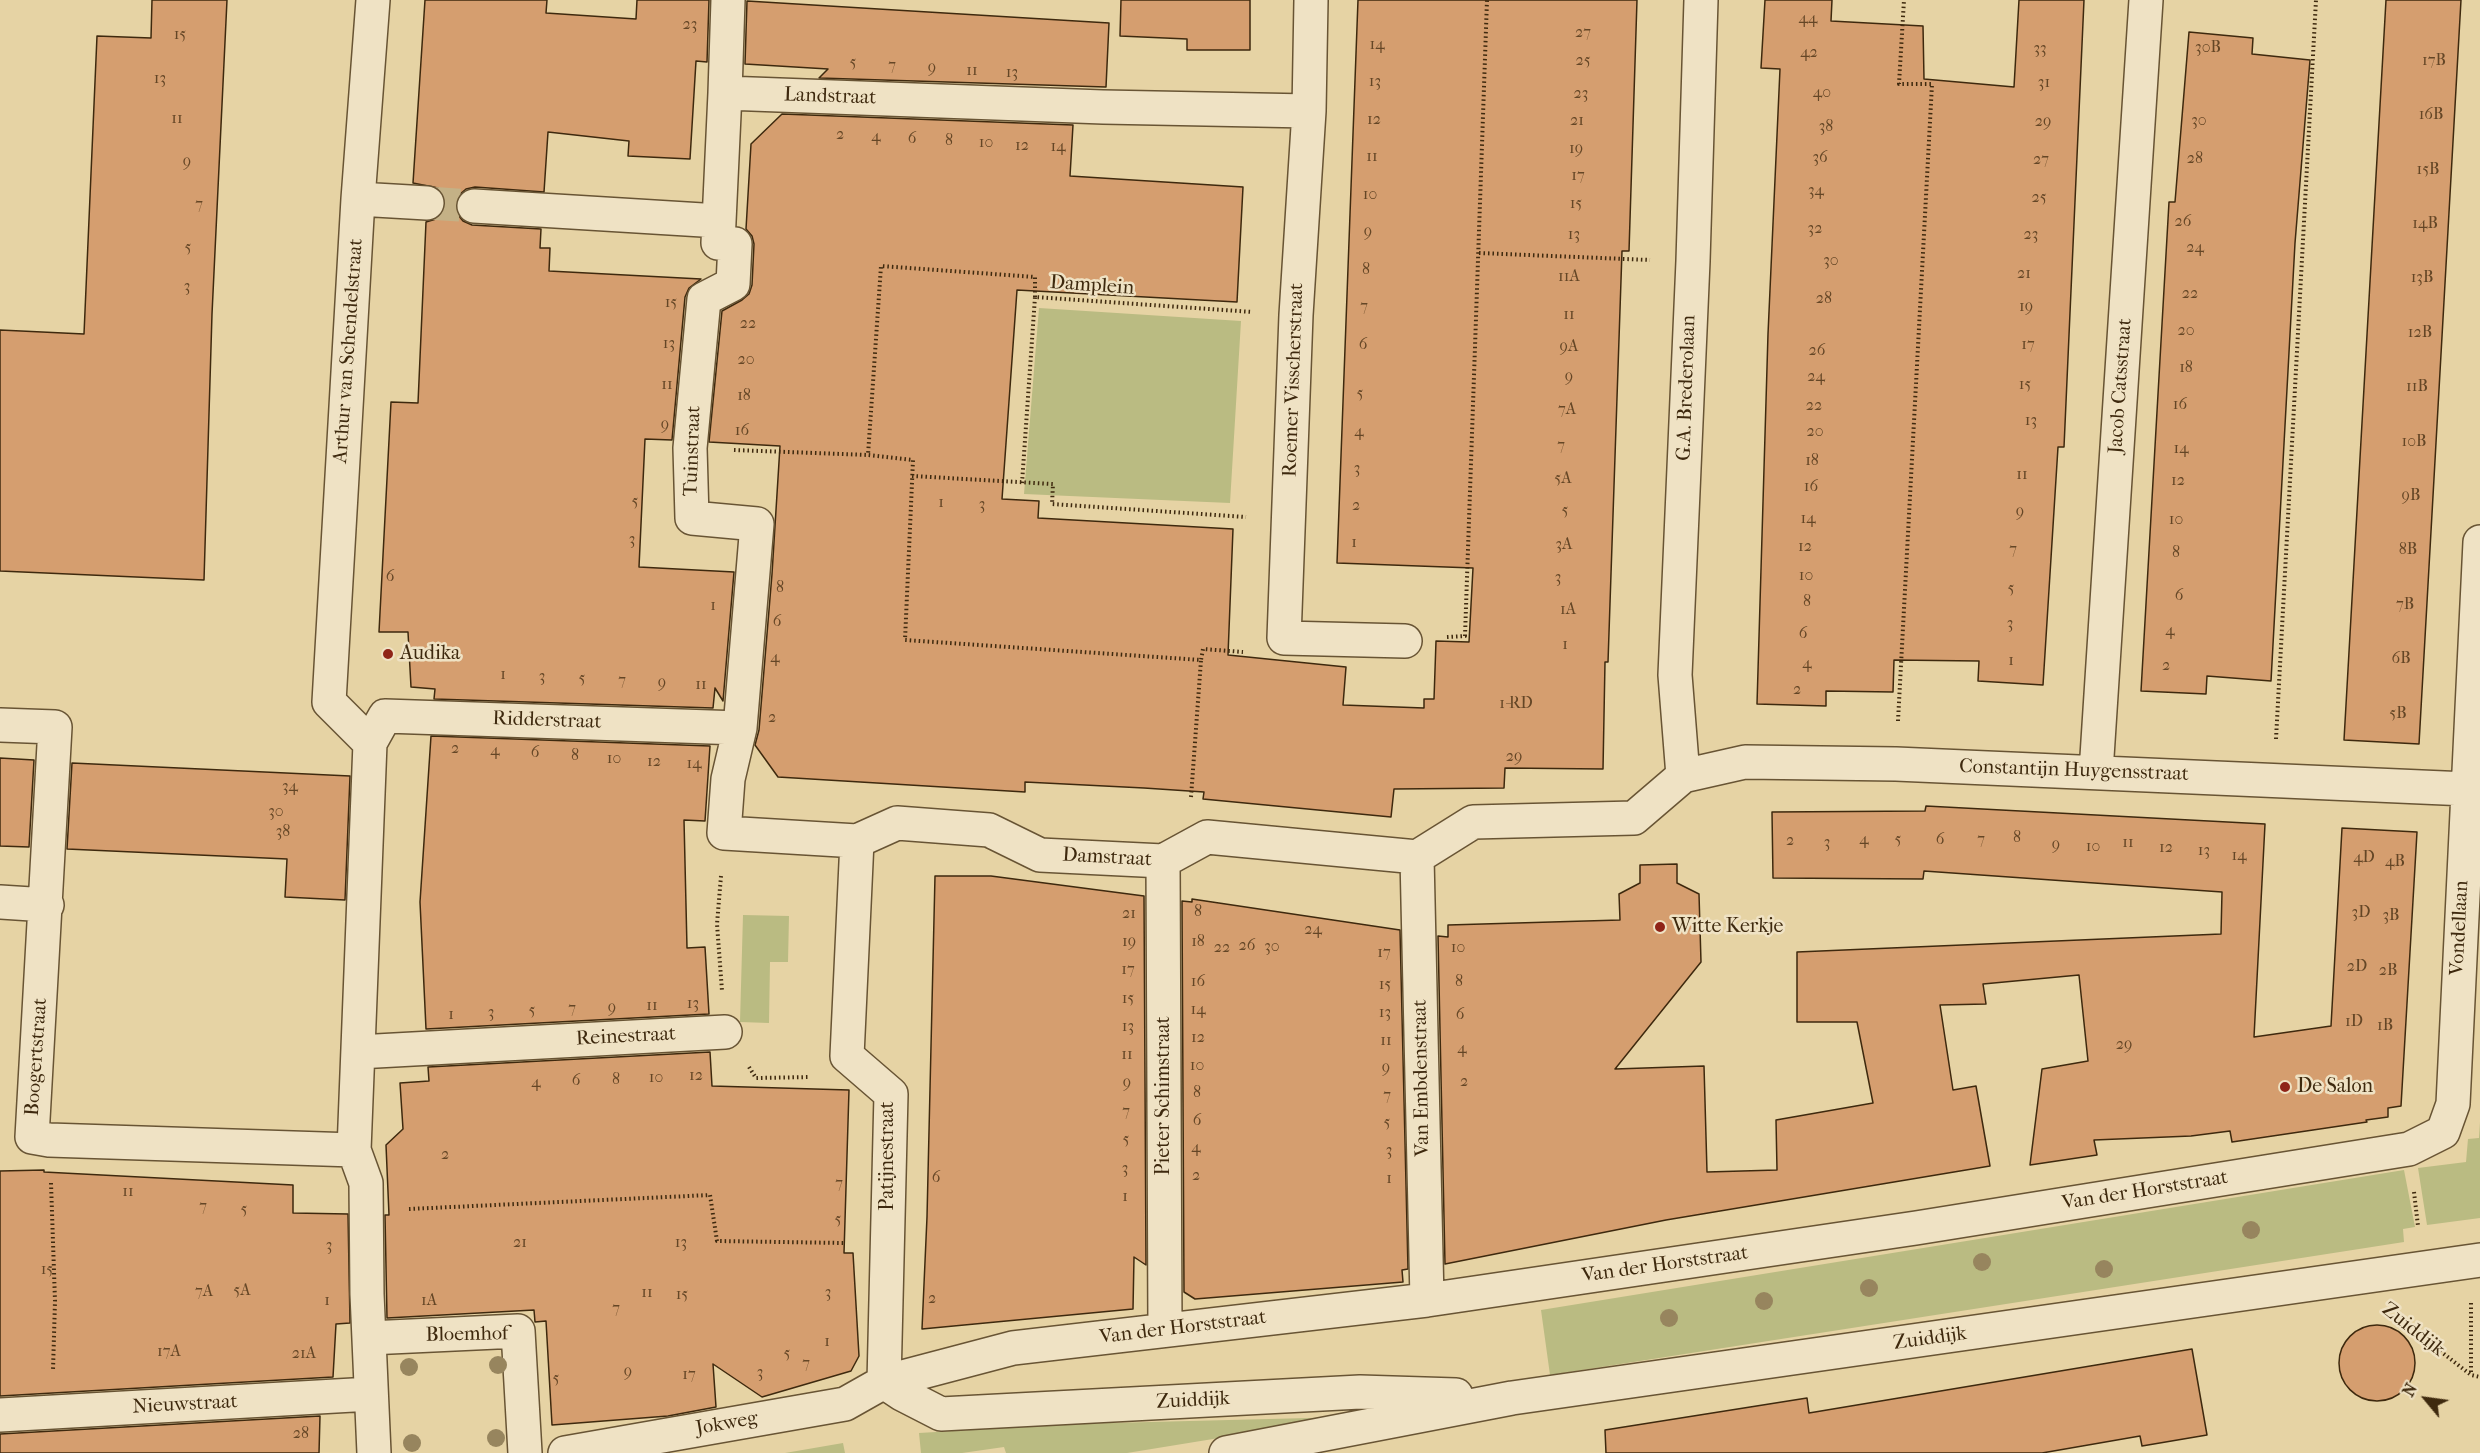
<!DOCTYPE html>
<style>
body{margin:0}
#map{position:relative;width:2480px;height:1453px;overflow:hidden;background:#e6d3a4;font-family:"IM FELL French Canon",serif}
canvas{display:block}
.north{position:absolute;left:2396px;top:1369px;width:60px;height:60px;-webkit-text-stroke:4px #efe2c4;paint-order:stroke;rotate:299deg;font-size:16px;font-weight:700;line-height:24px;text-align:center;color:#3e290e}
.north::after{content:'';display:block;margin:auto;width:21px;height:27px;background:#3e290e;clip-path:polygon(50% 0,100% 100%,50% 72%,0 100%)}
</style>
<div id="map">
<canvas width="2480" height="1453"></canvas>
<div class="north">N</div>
</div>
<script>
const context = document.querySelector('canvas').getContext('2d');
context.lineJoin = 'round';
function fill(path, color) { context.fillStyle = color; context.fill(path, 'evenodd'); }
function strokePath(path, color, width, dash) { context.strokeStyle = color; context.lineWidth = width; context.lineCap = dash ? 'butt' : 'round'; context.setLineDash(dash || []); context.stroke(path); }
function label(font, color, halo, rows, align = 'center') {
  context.font = font + ' "IM FELL French Canon",serif'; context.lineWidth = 5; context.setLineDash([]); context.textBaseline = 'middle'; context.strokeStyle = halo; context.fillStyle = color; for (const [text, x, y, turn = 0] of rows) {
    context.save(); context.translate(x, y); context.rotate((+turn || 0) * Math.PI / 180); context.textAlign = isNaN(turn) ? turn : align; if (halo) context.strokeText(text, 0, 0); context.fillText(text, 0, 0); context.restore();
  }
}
const green = new Path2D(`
 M1039,308L1241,321L1230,503L1024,494Z
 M743,915L789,916L788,962H770L769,1023L740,1022Z
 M2480,1122V1218L2427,1225L2418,1168L2466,1162L2468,1139L2479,1138Z
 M2404,1170L2415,1227L2403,1229L2404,1242L1550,1375L1541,1310Z
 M1348,1417L1127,1453H1006L1004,1447L962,1453H921L919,1433L1071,1424Z
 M843,1443L845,1453H785Z`);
const building = new Path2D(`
 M152,0H227L212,314L204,580L0,571V330L84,334L97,36L151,38Z
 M425,0H547L546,13L636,19L637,0H709L707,62L696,61L690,159L628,156L629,141L548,132L544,192L475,187L466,189L459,195L455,205L458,215L463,221L472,225L541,229L540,248H550L549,271L701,279L689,288L685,297L672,440L645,439L639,567L734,572L723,701L715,688L713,708L434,699L435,689L411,687L408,632H379L391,402L418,403L426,222L436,219L442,214L446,205L444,195L438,188L413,183Z
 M1121,0H1250V50H1187V39L1120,36Z
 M1358,0H1637L1629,251H1622L1608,662H1605L1603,769L1505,768L1504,788L1394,789L1391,817L1203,799L1204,792L1144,788L1025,782V792L778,777L755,745L759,730L772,574L780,446L709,442L722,311L742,300L749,294L752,285L754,244L752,236L746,229L751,144L782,114L1073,125L1070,176L1243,187L1237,302L1017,290L1002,499L1039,501L1038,518L1233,529L1228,655L1346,667L1343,705L1424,708V699H1434L1436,641L1469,642L1473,568L1337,563Z
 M1765,0H1832L1831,21L1923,26L1924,79L2014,87L2019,0H2084L2064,447H2058L2043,685L1978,681L1979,661L1894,660L1893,692L1826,691V706L1757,704L1768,334L1780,69L1761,68Z
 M2386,0H2461L2419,744L2344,740Z
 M747,1L1109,23L1106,87L819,78L828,69L745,64Z
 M2189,32L2253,38L2252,54L2310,60L2295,243L2271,681L2207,676L2206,694L2141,691L2169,202H2175Z
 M431,736L710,746L705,821L684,820L687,948L705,947L709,1014L426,1029L420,902Z
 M0,758L34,760L29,847L0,846Z
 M72,763L350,776L345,900L285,897L287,859L67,849Z
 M1926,806L2265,824L2254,1037L2331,1026L2342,828L2417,832L2401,1106L2388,1108V1117L2366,1120L2367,1122L2232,1142L2230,1131L2191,1136L2094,1140L2097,1155L2030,1165L2042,1069L2088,1061L2079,975L1983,984L1986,1004L1940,1005L1953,1090L1976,1086L1990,1166L1666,1220L1445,1264L1438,936L1448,937V925L1620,920L1619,894L1640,883V865L1677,864V883L1699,894L1701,962L1615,1069L1704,1066L1707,1172L1777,1170L1776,1120L1873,1103L1857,1022H1797V952L2221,934L2222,892L1924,871L1923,879L1773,878L1772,812L1925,811Z
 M935,876H991L1144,896L1146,1265L1134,1257L1133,1309L922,1329L927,1217Z
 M1192,899L1400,930L1408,1269L1402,1270L1403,1282L1195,1299L1184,1292L1182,901L1192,902Z
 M710,1052L712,1086L849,1090L844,1253H853L859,1356L851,1371L762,1397L713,1364L716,1407L668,1416L552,1425L546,1321L535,1322L534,1310L387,1318L385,1215H389L386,1145L403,1129L400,1083L429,1081L428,1067Z
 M44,1170V1172L293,1185V1213L348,1214L350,1323L336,1324L333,1377L0,1396V1171Z
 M2339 1363a38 38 0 1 1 76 0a38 38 0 1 1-76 0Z
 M2192,1349L2207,1435L2142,1446L2140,1436L2042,1453H1606L1605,1430L1807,1398L1809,1413Z
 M320,1416L319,1453H0V1434Z`);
const streetTunnel = new Path2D(`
 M427,203L474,206`);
const path = new Path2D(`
 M1479,253L1650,260
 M1035,297V277L881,266L868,455L913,460L905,640L1201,660L1203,649L1243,652
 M734,450L868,455
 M912,476L1053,484L1052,504L1246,517
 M1022,483L1035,297L1253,312
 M1447,637L1465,636L1487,0
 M1898,721L1932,84H1899L1904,0
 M2276,739L2316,0
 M1191,797L1201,660
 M721,876L717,924L722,991
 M749,1067L756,1078L810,1077
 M51,1183L55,1301L53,1370
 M2414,1192L2418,1226
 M409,1209L710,1195L717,1241L844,1243
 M2471,1303V1375
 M2394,1315L2471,1375L2480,1377`);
const street = new Path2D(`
 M1311,0L1309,111L1296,315L1284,638L1405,641
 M725,93L728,0
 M1309,111L1103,107L725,93L718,243L735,244L733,284L704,299L690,448L692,518L757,524L740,728L728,779L724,833L857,841L897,823L989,830L1040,855L1163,861L1207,837L1417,857L1473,822L1634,818L1683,776L1745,762L1896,764L2467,789
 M358,199L427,203
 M474,206L719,221
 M0,725L55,727L32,1137L49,1140L354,1150L370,743L329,702L358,199L373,0
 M370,743L385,716L740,728
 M2096,772L2146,0
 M1683,776L1675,675L1693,261L1701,0
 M857,841L847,1056L891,1094L884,1382
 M1417,857L1427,1300
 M1163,861L1165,1330
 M0,902L47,905
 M358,1052L725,1032
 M354,1150L366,1183L367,1294L374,1453
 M369,1338L518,1331L525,1453
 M884,1382L902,1394L941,1414L1360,1392L1456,1395
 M0,1415L371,1394
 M565,1453L845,1404L884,1382L1013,1348L1427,1300L1916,1228L2409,1149L2443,1132L2453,1104L2480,542
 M1226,1453L1512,1398L2480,1260`);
const trees = [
 [2251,1230],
 [1982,1262],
 [2104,1269],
 [1869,1288],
 [1764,1301],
 [1669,1318],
 [498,1365],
 [409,1367],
 [496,1438],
 [412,1443]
];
const markers = [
 [388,654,6,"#8f2418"],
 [1660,927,6,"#8f2418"],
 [2285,1087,6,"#8f2418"]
];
const numberNames = [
 ["44",1808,19],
 ["23",690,25],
 ["27",1583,33],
 ["15",180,35],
 ["14",1377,45],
 ["30B",2208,48],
 ["33",2040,49],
 ["42",1809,53],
 ["25",1583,61],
 ["17B",2434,61],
 ["5",853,63],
 ["7",892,66],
 ["9",932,68],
 ["11",972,71],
 ["13",1012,73],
 ["13",160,79],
 ["13",1375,82],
 ["31",2044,83],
 ["40",1822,93],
 ["23",1581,94],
 ["16B",2431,115],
 ["11",177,119],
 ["12",1374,120],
 ["21",1577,121],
 ["30",2199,121],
 ["29",2043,122],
 ["38",1826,127],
 ["2",840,135],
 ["4",876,137],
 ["6",912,139],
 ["8",949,141],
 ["10",986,143],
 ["12",1022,146],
 ["14",1058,147],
 ["19",1576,149],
 ["11",1372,157],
 ["36",1820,158],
 ["28",2195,159],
 ["27",2041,160],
 ["9",187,162],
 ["15B",2428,170],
 ["17",1578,176],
 ["34",1816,191],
 ["10",1370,195],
 ["25",2039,198],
 ["15",1576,204],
 ["7",199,205],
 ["26",2183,222],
 ["14B",2425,224],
 ["32",1815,229],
 ["9",1368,232],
 ["13",1574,235],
 ["23",2031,235],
 ["5",188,248],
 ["24",2195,248],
 ["30",1831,261],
 ["8",1366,270],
 ["21",2024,274],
 ["11A",1569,277],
 ["13B",2422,278],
 ["3",187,287],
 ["22",2190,294],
 ["28",1824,299],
 ["15",671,303],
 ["7",1364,307],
 ["19",2026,307],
 ["11",1569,315],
 ["22",748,324],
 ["20",2186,331],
 ["12B",2420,333],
 ["13",669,344],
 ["6",1363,345],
 ["17",2028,345],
 ["9A",1569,347],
 ["26",1817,351],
 ["20",746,360],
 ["18",2186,368],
 ["9",1569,377],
 ["24",1816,377],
 ["11",667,385],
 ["15",2025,385],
 ["11B",2417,387],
 ["5",1360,394],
 ["18",744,396],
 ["16",2180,405],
 ["22",1814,406],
 ["7A",1567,410],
 ["13",2031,421],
 ["9",665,425],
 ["16",742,431],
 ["4",1359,432],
 ["20",1815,432],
 ["10B",2414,442],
 ["7",1561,446],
 ["14",2181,449],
 ["18",1812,461],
 ["3",1357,469],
 ["11",2022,475],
 ["5A",1563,479],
 ["12",2178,481],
 ["16",1811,487],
 ["9B",2411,496],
 ["5",635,502],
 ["1",941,503],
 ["3",982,505],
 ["2",1356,506],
 ["5",1565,511],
 ["9",2020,512],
 ["14",1808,519],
 ["10",2176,520],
 ["3",632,540],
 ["1",1354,543],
 ["3A",1564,545],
 ["12",1805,547],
 ["7",2013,550],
 ["8B",2408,550],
 ["8",2176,553],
 ["10",1806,576],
 ["6",390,577],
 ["3",1558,578],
 ["8",780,588],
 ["5",2011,589],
 ["6",2179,596],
 ["8",1807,602],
 ["7B",2405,605],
 ["1",713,606],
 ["1A",1568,610],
 ["6",777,622],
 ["3",2010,624],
 ["4",2170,631],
 ["6",1803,634],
 ["1",1565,645],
 ["4",775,658],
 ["6B",2401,659],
 ["1",2011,661],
 ["4",1807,664],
 ["2",2166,666],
 ["1",503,675],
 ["3",542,677],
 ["5",582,679],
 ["7",622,681],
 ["9",662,683],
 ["11",701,685],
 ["2",1797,690],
 ["1-RD",1516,704],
 ["5B",2398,714],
 ["2",772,718],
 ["2",455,749],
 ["4",495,751],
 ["6",535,753],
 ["8",575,756],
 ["29",1514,757],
 ["10",614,759],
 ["12",654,762],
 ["14",694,764],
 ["34",290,787],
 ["30",276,812],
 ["38",283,832],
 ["8",2017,838],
 ["4",1864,840],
 ["5",1898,840],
 ["6",1940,840],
 ["7",1981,840],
 ["2",1790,841],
 ["3",1827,843],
 ["11",2128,843],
 ["9",2056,845],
 ["10",2093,847],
 ["12",2166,848],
 ["13",2204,851],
 ["14",2239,856],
 ["4D",2364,858],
 ["4B",2395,862],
 ["8",1198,912],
 ["3D",2361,913],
 ["21",1129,914],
 ["3B",2391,916],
 ["24",1313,930],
 ["19",1129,942],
 ["18",1198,942],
 ["26",1247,946],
 ["30",1272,947],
 ["22",1222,948],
 ["10",1458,948],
 ["17",1384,953],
 ["2D",2357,967],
 ["17",1128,970],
 ["2B",2388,971],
 ["16",1198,982],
 ["8",1459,982],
 ["15",1385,985],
 ["15",1128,999],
 ["13",693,1004],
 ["11",652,1006],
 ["9",612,1008],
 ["7",572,1009],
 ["14",1198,1010],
 ["5",532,1011],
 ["3",491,1013],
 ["13",1385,1013],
 ["1",451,1015],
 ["6",1460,1015],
 ["1D",2354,1022],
 ["1B",2385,1026],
 ["13",1128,1027],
 ["12",1198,1038],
 ["11",1386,1041],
 ["29",2124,1045],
 ["4",1462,1049],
 ["11",1127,1055],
 ["10",1197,1066],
 ["9",1386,1068],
 ["12",696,1076],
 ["10",656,1078],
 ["8",616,1080],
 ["6",576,1081],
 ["2",1464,1082],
 ["4",536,1083],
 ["9",1127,1083],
 ["8",1197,1093],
 ["7",1387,1096],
 ["7",1126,1112],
 ["6",1197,1121],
 ["5",1387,1123],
 ["5",1126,1140],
 ["4",1196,1148],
 ["3",1389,1151],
 ["2",445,1155],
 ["3",1125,1169],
 ["2",1196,1176],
 ["6",936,1178],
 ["1",1389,1179],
 ["7",839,1184],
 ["11",128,1192],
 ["1",1125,1197],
 ["7",203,1207],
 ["5",244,1210],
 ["5",838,1220],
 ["21",520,1243],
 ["13",681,1243],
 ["3",329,1246],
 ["15",47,1270],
 ["5A",242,1291],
 ["7A",204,1292],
 ["11",647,1293],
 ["3",828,1293],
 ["15",682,1295],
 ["2",932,1299],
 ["1",327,1301],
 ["1A",429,1301],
 ["7",616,1309],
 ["1",827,1342],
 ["17A",169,1352],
 ["21A",304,1354],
 ["5",787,1354],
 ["7",806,1364],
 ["9",628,1372],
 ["3",760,1373],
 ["17",689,1375],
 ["5",556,1379],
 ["28",301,1434]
];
const streetNames = [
 ["Landstraat",830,97,2],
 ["Damplein",1092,286,4],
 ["Arthur van Schendelstraat",349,351,-86],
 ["Roemer Visscherstraat",1294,380,-88],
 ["Jacob Catsstraat",2121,386,-86],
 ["G.A. Brederolaan",1687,388,-88],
 ["Tuinstraat",693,451,-88],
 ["Ridderstraat",547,721,2],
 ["Constantijn Huygensstraat",2074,771,2],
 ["Damstraat",1107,858,3],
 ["Vondellaan",2460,928,-87],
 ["Reinestraat",626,1037,-3],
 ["Boogertstraat",37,1057,-86],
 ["Van Embdenstraat",1422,1078,-91],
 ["Pieter Schimstraat",1164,1096,-90],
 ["Patijnestraat",888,1156,-90],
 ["Van der Horststraat",2145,1191,-9],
 ["Van der Horststraat",1665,1265,-8],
 ["Van der Horststraat",1183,1328,-7],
 ["Zuiddijk",2413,1330,38],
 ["Bloemhof",467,1335,-1],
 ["Zuiddijk",1930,1339,-8],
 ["Zuiddijk",1193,1401,-3],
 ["Nieuwstraat",185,1405,-3],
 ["Jokweg",727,1424,-10]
];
const poiNames = [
 ["Audika",400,654],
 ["Witte Kerkje",1672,927],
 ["De Salon",2297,1087]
];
fill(green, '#babb82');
fill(building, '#d59e6f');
strokePath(building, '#3e290e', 1.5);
strokePath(streetTunnel, '#c4b186', 33, [33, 16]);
strokePath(street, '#685434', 36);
strokePath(path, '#3e290e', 4, [1.5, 3]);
strokePath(street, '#efe2c4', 33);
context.fillStyle = '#97855e';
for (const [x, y] of trees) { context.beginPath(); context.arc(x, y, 9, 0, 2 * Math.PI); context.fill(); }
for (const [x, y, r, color] of markers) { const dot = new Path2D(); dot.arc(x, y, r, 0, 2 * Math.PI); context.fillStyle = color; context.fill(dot); strokePath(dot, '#efe2c4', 2); }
label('16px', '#644626', null, numberNames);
label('20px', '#3e290e', '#efe2c4', streetNames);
label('20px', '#3e290e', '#efe2c4', poiNames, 'left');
</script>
